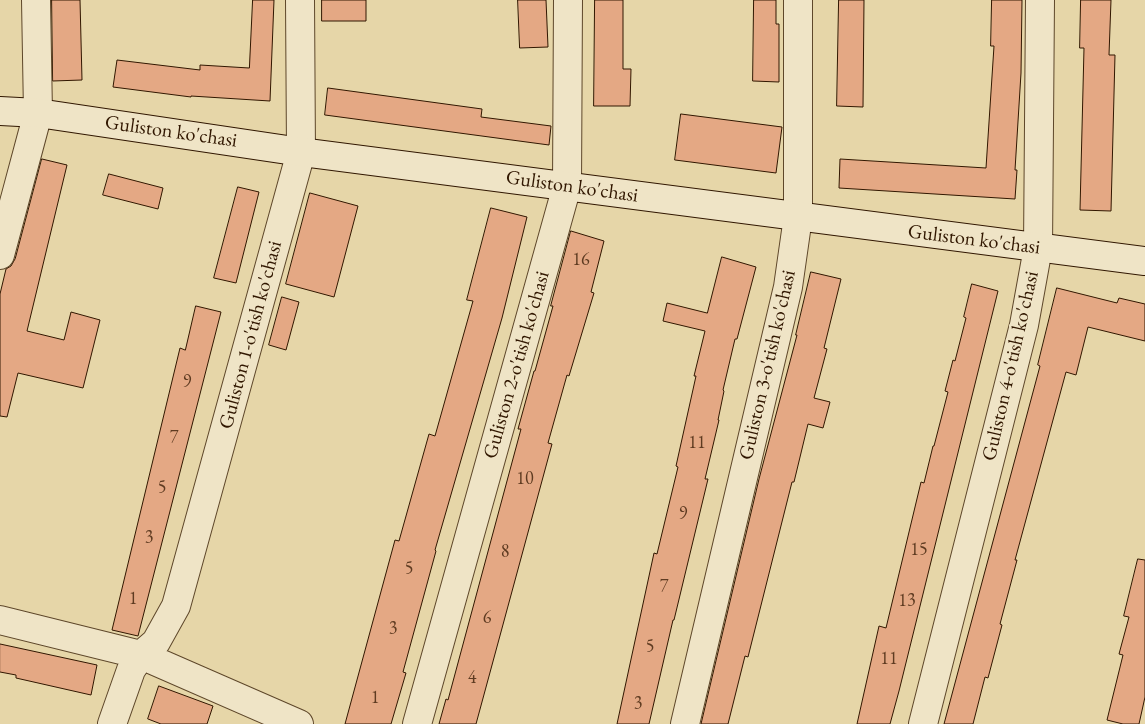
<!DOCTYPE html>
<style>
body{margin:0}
canvas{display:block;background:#e6d6a8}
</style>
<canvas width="1145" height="724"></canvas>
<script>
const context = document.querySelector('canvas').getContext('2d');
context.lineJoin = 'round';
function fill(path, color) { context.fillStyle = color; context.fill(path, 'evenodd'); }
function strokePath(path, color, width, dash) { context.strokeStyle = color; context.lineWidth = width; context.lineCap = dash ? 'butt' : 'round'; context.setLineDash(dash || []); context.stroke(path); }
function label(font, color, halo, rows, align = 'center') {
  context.font = font + ' "EB Garamond",serif'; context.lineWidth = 5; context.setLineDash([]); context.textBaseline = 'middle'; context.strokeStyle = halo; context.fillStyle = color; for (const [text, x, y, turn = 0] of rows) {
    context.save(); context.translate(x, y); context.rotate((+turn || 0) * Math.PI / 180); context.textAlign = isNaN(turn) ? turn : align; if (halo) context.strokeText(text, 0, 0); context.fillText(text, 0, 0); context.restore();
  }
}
const building = new Path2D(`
 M52,0H80L82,80L53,81Z
 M253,0H274L270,101L191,96V97L113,87L117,60L200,70V65L249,68Z
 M322,0H366V21H322Z
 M518,0H546L548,47L520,48Z
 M595,0H623V69H631L630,106H594Z
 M754,0H776V24H779V82L753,81Z
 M839,0H864L863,107L837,106Z
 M992,0H1022L1021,73L1015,170H1017L1015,199L839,188L840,159L986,168L994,46H991Z
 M1081,0H1111L1109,55H1115L1111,211L1080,210L1084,48H1080Z
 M328,88L482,109L481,117L551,126L549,145L325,115Z
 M681,114L782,127L776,173L675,160Z
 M42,159L67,165L27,331L64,340L71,312L100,320L83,388L18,373L7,417L0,416V294L6,269L11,266L15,259Z
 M109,174L163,188L158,209L103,195Z
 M238,187L259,192L236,283L214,278Z
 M310,193L358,206L334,297L286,284Z
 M491,208L527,217L502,318L435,550L436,551L403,672L406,673L391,724H345L395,540L399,541L429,434L435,436L473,301L467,300Z
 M571,231L604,241L591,292L594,293L569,376L567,375L548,443L552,444L476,724H439L446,699L448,700L462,648L521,429H518L534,371H535L553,306H551Z
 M722,257L756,267L737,339H735L723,390L724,391L718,420H719L705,479H708L674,620H673L649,724H617L654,553L657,554L678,467L676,466L696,376H694L705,331L663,321L667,303L707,313Z
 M811,272L841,279L824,348L827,349L814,398L830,402L823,428L808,424L794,482H792L748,657L745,656L728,724H701L759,479L797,335H796Z
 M972,284L998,291L899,691L890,724H857L879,626L886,628L921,482L924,483L933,446H934L948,392L945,391L953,360L955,361L966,318L964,317Z
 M1057,288L1117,303L1119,298L1145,304V341L1088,327L1076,375L1066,372L1015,560H1017L1000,624L1002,625L988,678L985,677L973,724H944L1040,366L1038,365Z
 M282,297L299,302L286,350L269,345Z
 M196,306L221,312L138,636L112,630L180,348L185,350Z
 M1138,559L1145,560V697L1139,724H1123L1107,720L1123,655L1119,654L1129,617L1124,616Z
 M0,644L97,665L91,695L16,678V675L0,672Z
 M159,686L213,706L207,724H161L148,719Z`);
const minor = new Path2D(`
 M0,255L38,113L36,0
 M0,620L141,655L299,724
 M112,724L131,670L141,655L156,642L176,606L301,152L300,0
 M417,724L567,186L568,0
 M685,724L788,287L798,217V0
 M923,724L1024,325L1038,248L1040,0`);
const secondary = new Path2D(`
 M0,111L38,113L301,152L1145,261`);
const numberNames = [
 ["16",581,260],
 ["9",187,382],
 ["7",174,438],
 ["11",697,443],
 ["10",525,479],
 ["5",162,488],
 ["9",683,514],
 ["3",149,538],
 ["15",919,550],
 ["8",505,552],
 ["5",409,569],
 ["7",664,587],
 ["1",133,599],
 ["13",907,601],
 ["6",487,618],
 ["3",393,629],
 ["5",650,647],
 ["11",889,659],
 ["4",472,678],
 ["1",375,698],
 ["3",638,704]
];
const streetNames = [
 ["Guliston ko'chasi",171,132,8],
 ["Guliston ko'chasi",572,187,8],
 ["Guliston ko'chasi",974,240,7],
 ["Guliston 1-o'tish ko'chasi",251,335,-75],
 ["Guliston 2-o'tish ko'chasi",517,365,-74],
 ["Guliston 3-o'tish ko'chasi",768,365,-77],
 ["Guliston 4-o'tish ko'chasi",1011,366,-77]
];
fill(building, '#e4a884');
strokePath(building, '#311700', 1);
strokePath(minor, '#5e472a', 30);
strokePath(secondary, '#311700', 30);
strokePath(minor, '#efe4c6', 28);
strokePath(secondary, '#efe4c6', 28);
label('18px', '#5e3b21', null, numberNames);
label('20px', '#311700', '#efe4c6', streetNames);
</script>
